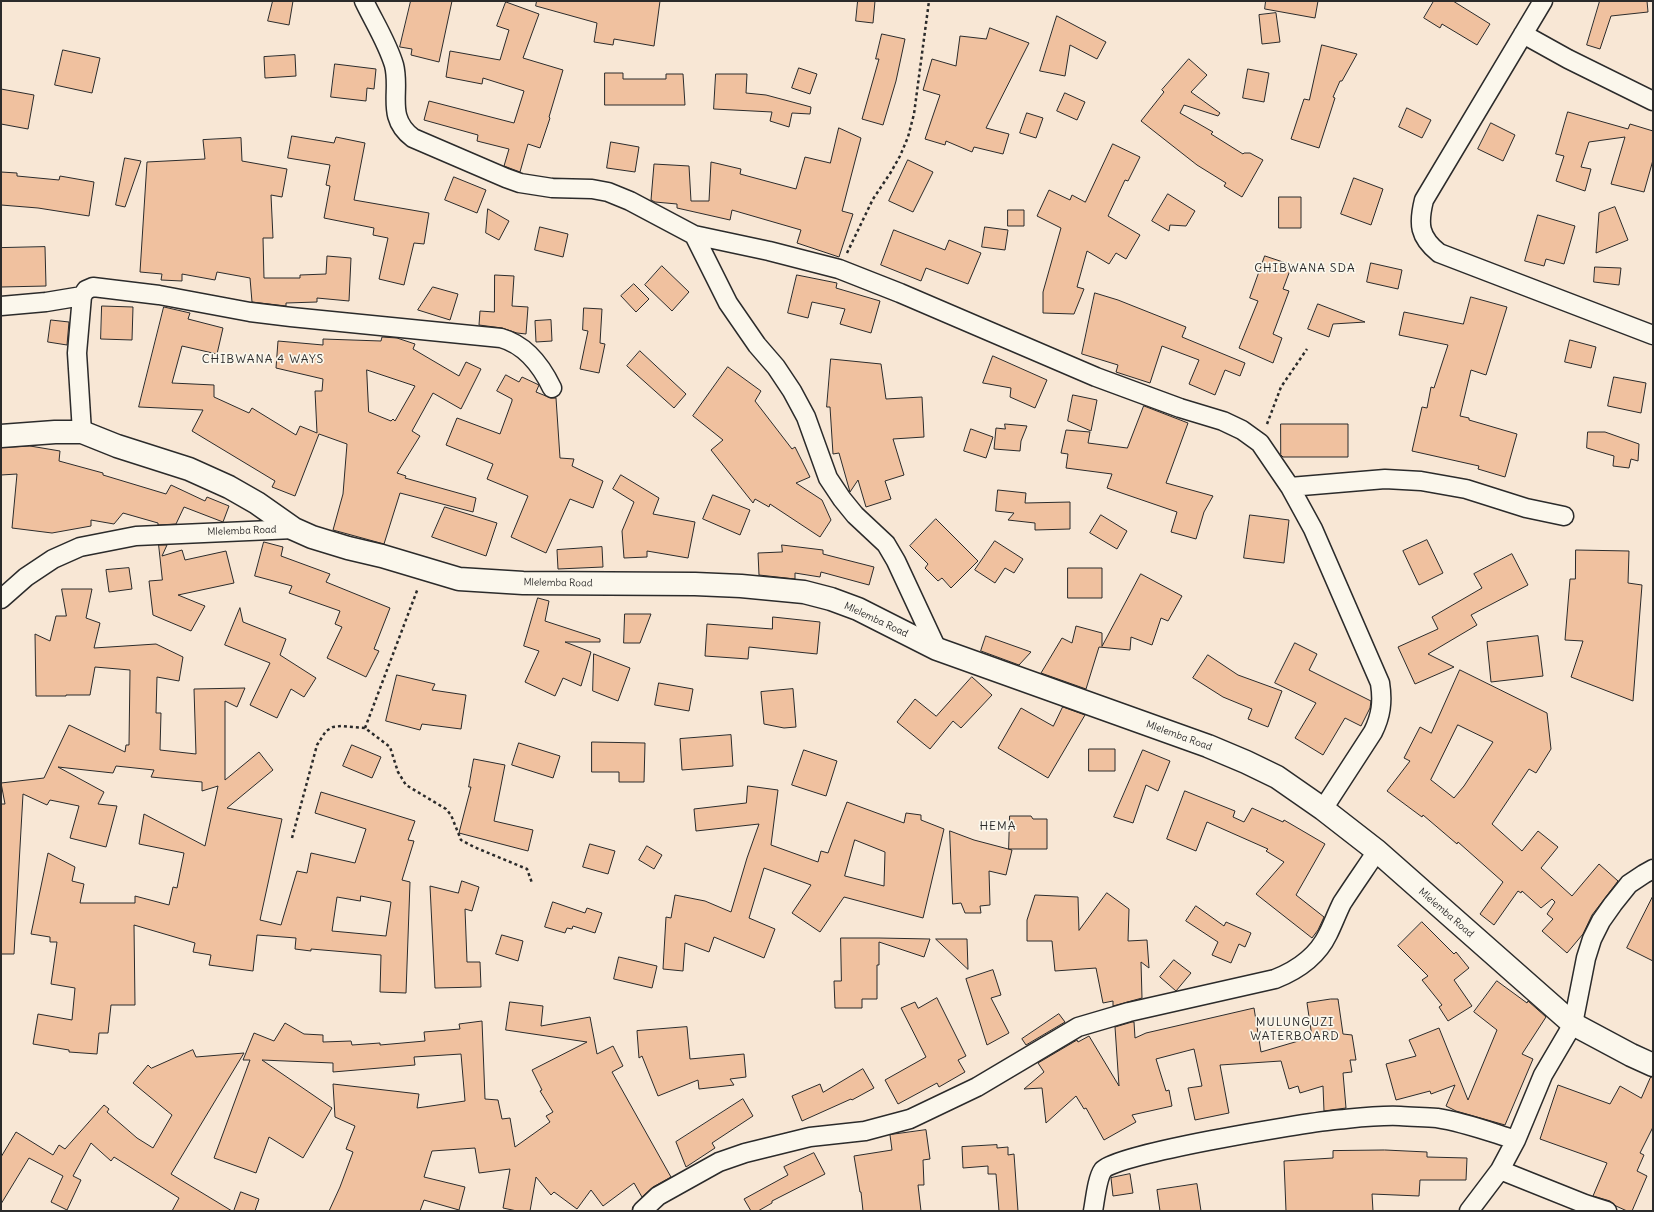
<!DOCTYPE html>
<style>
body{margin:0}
#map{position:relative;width:1654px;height:1212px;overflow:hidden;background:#f8e7d5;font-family:Delius,sans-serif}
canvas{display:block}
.frame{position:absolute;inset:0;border:2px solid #2b2b2b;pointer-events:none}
</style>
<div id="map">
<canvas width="1654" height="1212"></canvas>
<div class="frame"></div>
</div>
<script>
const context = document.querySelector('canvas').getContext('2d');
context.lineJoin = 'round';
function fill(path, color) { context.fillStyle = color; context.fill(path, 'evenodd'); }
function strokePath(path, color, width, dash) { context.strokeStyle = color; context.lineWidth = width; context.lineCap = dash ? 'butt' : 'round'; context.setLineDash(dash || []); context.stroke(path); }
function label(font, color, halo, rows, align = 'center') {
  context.font = font + ' Delius,sans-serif'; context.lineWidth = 3.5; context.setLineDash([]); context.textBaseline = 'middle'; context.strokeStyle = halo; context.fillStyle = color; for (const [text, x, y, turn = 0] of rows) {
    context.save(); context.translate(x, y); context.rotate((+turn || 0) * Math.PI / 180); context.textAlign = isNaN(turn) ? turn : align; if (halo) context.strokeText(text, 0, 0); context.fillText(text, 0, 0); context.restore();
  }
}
const building = new Path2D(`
 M273,1H293L289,25L268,21Z
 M411,1H452L439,62L411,55L412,49L400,47Z
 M537,1H660L654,46L614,39L613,45L594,42L597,23L536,6Z
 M858,1H875L873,23L856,21Z
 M1266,1H1318L1315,18L1265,9Z
 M1434,1H1453L1490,24L1477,45L1442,24L1440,28L1424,18Z
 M1600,1H1647L1648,12L1611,16L1600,49L1587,45Z
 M506,2L539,14L523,58L563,70L549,117L550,118L540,148L528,144L520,172L504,166L509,149L477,141L478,135L424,120L429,101L514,123L524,91L483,78L482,84L446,77L450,51L500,60L509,30L497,26Z
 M1276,13L1280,42L1262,44L1259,15Z
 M1057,16L1106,42L1097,59L1070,45L1065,76L1040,71Z
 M990,28L1029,43L986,128L1009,134L1003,154L974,147L972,152L946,141L945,145L925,139L940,95L923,90L932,59L956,66L960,36L986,39Z
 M882,34L905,39L896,81L883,125L862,119L879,59H876Z
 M1322,45L1357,54L1342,81H1340L1333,97L1335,98L1319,148L1291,139L1304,99L1309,100Z
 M63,50L100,58L92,93L55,85Z
 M295,55L296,76L265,78L264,57Z
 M1189,59L1207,75L1191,92L1220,113L1218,116L1184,105L1180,113L1213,132L1211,134L1243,154L1244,153H1250L1263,160L1242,197L1224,186L1226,183L1197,165L1141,121L1164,92L1162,90Z
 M335,64L376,69L374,89L367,88L366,101L331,97Z
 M799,68L817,74L810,94L792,88Z
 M1248,69L1269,73L1264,102L1243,98Z
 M605,73H623V79H666V74H683L685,105H605Z
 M716,74H747L746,93L766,95L811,107L810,114L792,113L789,127L770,121L772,112L714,109Z
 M1,89L34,95L28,129L1,124Z
 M1065,93L1085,102L1077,120L1057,111Z
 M1407,108L1431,120L1422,138L1399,127Z
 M1568,112L1628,129L1630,124L1653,131V160L1644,192L1611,184L1625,137L1589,142L1581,167L1591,169L1585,191L1556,181L1564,156L1556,154Z
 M1027,113L1043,118L1036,138L1020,133Z
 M1491,123L1515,135L1503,161L1478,149Z
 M839,128L861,138L842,211L853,214L839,257L797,243L801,230L732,210L730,220L677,208V204L655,202L651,200L654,164L689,166L691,201H709L711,162L741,169L740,174L796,189L805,157L830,163Z
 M292,136L334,143L336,137L365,143L354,200L429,213L424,244L414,243L404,285L379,279L388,238L373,235L374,228L324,218L330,186L326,185L330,165L288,158Z
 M241,138L242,161L287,169L282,197L271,195L273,238H263L264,278H300V275L326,274L327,256L351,258L349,301L317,298V302L286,303V306L252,302L250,278L217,272L215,280L182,274V281L161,280L162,274L140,272L147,162L205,159L203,140Z
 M611,142L639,147L635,172L607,168Z
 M1113,144L1140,157L1128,181L1125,180L1108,216L1140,235L1126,259L1116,253L1109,264L1087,251L1077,287L1084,289L1074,314L1043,313V292L1061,228L1037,216L1049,190L1070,200L1072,195L1085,202Z
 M125,158L141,161L125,207L116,205Z
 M908,160L933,172L913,212L889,201Z
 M1,172L17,173V176L59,180L60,176L94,182L89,216L38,208L1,205Z
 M454,177L486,190L477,213L445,200Z
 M1354,178L1383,189L1371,225L1341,214Z
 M1168,194L1195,211L1186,226L1170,225L1169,231L1152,221Z
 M1279,197H1301V228H1279Z
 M1615,207L1628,240L1596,253L1599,213Z
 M488,209L509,221L499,240L486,233Z
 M1008,210H1024V226H1008Z
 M1538,215L1575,226L1564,264L1546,259L1544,266L1525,261Z
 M540,227L568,234L563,257L535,250Z
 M985,227L1008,230L1005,250L982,247Z
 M894,230L945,250L949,240L981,253L968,284L926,268L921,281L881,265Z
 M45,247L46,286L1,287V248Z
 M1265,256L1292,265L1283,289L1289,291L1273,334L1282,338L1273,363L1239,348L1258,301L1250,298Z
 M1371,263L1402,270L1398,289L1367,282Z
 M662,266L689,292L672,311L645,285Z
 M1595,267L1621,268L1619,285L1594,282Z
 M495,275L514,276L512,306L528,307L526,334L517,333L502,328L479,325L480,311L494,312Z
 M797,275L837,283L836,288L880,301L871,333L840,324L845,309L812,302L808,318L788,313Z
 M634,284L649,299L636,312L621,296Z
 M433,287L458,294L450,320L418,310Z
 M1095,293L1118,300L1186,327L1182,337L1245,363L1240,376L1225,370L1215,395L1189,384L1199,360L1162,346L1150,383L1116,372L1118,365L1082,354Z
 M1471,297L1507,307L1486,375L1471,370L1460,416L1469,418V420L1517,434L1505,477L1478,469L1479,466L1412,451L1422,407L1427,408L1431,387L1434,388L1448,345L1399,335L1404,312L1463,324Z
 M1318,304L1365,322L1333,324L1329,337L1308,329Z
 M102,306L133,307L132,340L101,339Z
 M164,307L190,313L188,319L223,328L217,354L182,346L172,383L214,385V397L249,413L252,408L296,435L300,426L317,433L315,391H322L323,379L276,368L278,341L323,345V339L381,341L382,337L397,338L415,344L413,349L459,376L466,362L481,369L461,409L433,393L412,431L420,436L397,473L406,476L405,478L476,498L473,512L400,493L384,544L333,530L343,494L347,444L319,434L295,496L272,487L275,481L192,431L203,410L139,407ZM367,370L415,386L395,421L393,419L391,421L369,412Z
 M584,308L602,309L600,343L605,344L599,373L580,369L588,331L583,330Z
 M51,320L69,322L67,345L48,342Z
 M551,320L552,341L536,342L535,321Z
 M1570,340L1596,347L1591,368L1565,362Z
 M640,351L686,394L674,408L627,366Z
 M993,356L1047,380L1035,408L1010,397L1011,388L983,383Z
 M831,359L881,364L886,399L922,397L924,437L893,439L904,475L885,481L891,499L866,507L858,480L850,492L839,453L833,454L830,407H827Z
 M728,367L761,391L755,401L792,449L795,447L810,477L796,483L822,500L831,520L820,537L770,504L769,507L755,499L753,503L711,450L723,440L693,416Z
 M506,375L519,382L522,377L539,385L536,392L551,398H556L560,458L574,459L572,466L603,481L593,508L570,499L546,553L511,537L528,496L487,479L493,464L446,445L457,418L500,434L512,401V399L497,391Z
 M1614,377L1646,383L1641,413L1608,406Z
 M1073,395L1097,400L1091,431L1068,421Z
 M1144,406L1188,423L1166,483L1213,496L1204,512L1196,539L1171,532L1177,512L1107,488L1112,474L1066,468L1068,454L1061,453L1066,430L1090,432L1088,443L1127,448Z
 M1005,424L1027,426L1021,441L1020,451L994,449L996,428L1005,429Z
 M1281,424H1348V457H1283L1281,455Z
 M971,429L993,437L986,458L964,451Z
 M1588,432H1605L1639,444L1638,461L1631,459L1629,468L1613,466L1614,456L1587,448Z
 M30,446L60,451L59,461L103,473V475L166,494L171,485L205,501L207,497L229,506L223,522L184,507L176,524L158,525V523L123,513L114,524L91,520V526L52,533L12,528L17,474L1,475V448Z
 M621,475L659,498L653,514L695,522L688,558L647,551V557L624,558L622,531L634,502L613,489Z
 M998,490L1026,493L1025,503L1070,502V529L1035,530V523L1008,520L1014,513L996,511Z
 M713,495L750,510L740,535L703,519Z
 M445,507L497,523L486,556L432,537Z
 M1101,515L1127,531L1117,549L1090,533Z
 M1250,515L1289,520L1284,563L1244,558Z
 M936,519L978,561L951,588L942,578L938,581L925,568L928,564L910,546Z
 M1427,540L1443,573L1419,585L1403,551Z
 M995,541L1023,559L1014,573L1005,568L995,583L975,570Z
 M264,542L283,547L281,556L330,574L326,582L390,608L374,649L379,651L366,677L327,658L342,627L335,624L340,611L289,593L292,586L255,576Z
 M159,545H167L162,556L182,550L185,560L226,551L234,583L178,595L205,606L191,631L153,615L149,581L162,580Z
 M782,545L823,550V554L874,567L869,585L821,572L820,577L795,573V579L759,575L758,553L782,552Z
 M602,547L603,567L558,569L557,550Z
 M1576,550L1629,551L1628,583L1642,585L1633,701L1571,677L1583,641L1565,640L1570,579H1575Z
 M1512,554L1528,585L1471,615L1477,625L1428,654L1454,667L1415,684L1398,647L1438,629L1432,617L1482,588L1474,574Z
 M129,568L132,589L109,592L106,570Z
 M1068,568H1102V598H1068Z
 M1141,574L1182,596L1168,621L1161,618L1152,645L1131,637L1130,650L1099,647L1086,689L1041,673L1062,638L1072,643L1076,626L1102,633V646Z
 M62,589H92L86,618L100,623L94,648L156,644L183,657L179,681L157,677L156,713H161L160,750L196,754L194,689L245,688L237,707L225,701V780L259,752L273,770L227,808L282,819L260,920L281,925L297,871L307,873L311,853L355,863L366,829L315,813L321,792L415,821L408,840L414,841L402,880L410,882L406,993L380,992L381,955L311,949V951L295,949L296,938L257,935L253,971L209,965L211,955L193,952L195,943L134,925L135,1005H111L108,1033H99L97,1054L69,1052V1050L33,1044L38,1014L72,1020L75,988L51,984L57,942H50V937L31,934L48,853L75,867L72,881L84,884L80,903H135V896L169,905L173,887L177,888L184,853L139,844L144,814L205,846L218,786L202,791V782L151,777L154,770L116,766L113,773L58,767L104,792L98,804L117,806L106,847L70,838L79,806L50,800L47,805L23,794L14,954H1V804H5L1,783L44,778L69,725L125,752L126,745H129L130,670L95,667L90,695H66V696H36L35,634L50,641L56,616H66ZM361,896L391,902L386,936L332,931L337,897L360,901Z
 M538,598L549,601L545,621L600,639V642H565L591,652L581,686L563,678L555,696L525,682L539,651L524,646Z
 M240,608L243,622L286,639L280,655L316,678L304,697L291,689L277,718L250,705L270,663L225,645Z
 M625,614H651L640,643H624Z
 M773,617L820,622L817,654L749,647L748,659L705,656L707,624L772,629Z
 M986,636L1031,652L1019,665L981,651Z
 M1538,636L1543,676L1491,682L1487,642Z
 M1295,643L1317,654L1309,670L1371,701L1370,708L1361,726L1345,718L1323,755L1295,738L1316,703L1275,683Z
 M594,654L630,668L618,701L593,691Z
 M1208,655L1238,675L1282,691L1268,727L1248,719L1252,709L1223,697L1193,678Z
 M1460,670L1547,713L1551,749L1536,773L1529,769L1492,824L1522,851L1538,831L1558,847L1541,868L1572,896L1599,864L1618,881L1592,915L1583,934L1567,953L1542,931L1553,919L1547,914L1555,902L1552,899L1541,908L1522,891L1521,893L1518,891L1494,925L1480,914L1503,882L1458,842L1457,844L1423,815L1422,817L1387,791L1410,761L1404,758L1420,727L1431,733ZM1458,725L1493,742L1464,786L1454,798L1431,780Z
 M397,675L435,684L432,690L466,695L461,729L422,724L420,730L386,721Z
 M972,677L992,695L961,728L953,721L930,749L897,722L915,699L936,716Z
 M659,683L693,689L689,711L655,705Z
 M793,689L796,727L784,728L764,724L761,692Z
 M1063,707L1085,715L1048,778L998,748L1021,708L1053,726Z
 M731,735L733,766L682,770L680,739Z
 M592,742L645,743L644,782H619V772H592Z
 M519,743L560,756L553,778L512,765Z
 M352,745L381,757L372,778L343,766Z
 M1089,749H1115V771H1089Z
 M804,750L837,761L826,796L792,785Z
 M1143,750L1170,761L1158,791L1146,785L1133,823L1114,817Z
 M474,759L505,765L494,821L533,830L528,851L459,833L471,787H469Z
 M748,786L778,790L771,845L818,862L821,851L828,853L847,802L904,823L906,813L921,815V820L944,829L923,918L844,897L820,932L792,913L811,885L764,868L749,918L775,929L764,958L714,937L709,952L685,943L683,971L663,969L666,917L671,918L675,895L705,901L731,912L747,858L759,824L696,831L694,809L746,803ZM855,840L885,852L884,886L845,876Z
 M1185,791L1235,811L1233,817L1244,822L1252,808L1283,822L1284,820L1325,844L1296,895L1324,917L1318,930L1312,938L1256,894L1284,862L1266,851L1268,849L1207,822L1196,851L1167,839Z
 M1010,816H1031L1033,819H1047V849H1009Z
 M950,831L974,840L1012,850L1006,875L989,871L990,905L980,906L981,913H965L961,903L953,904Z
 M590,844L615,851L608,874L583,867Z
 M647,846L662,855L654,869L639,860Z
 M462,881L479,887L472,911L465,909L467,962H480L481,987L435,988L430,886L458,893Z
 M1107,893L1129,909L1128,941L1147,940L1149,968L1141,962L1142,998L1113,1006V1001L1103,1003L1096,968L1055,971L1052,941H1027V920L1035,895L1078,897L1079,930Z
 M1653,896V961L1627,948Z
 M553,902L585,913L587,908L602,913L595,933L573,926L572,929L567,928L565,933L545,927Z
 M1196,906L1224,926L1226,922L1251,933L1245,947L1239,944L1231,963L1212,955L1218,942L1186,921Z
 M1422,922L1454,954L1456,952L1469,968L1454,980L1472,1006L1448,1021L1439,1007L1442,1005L1422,980L1428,976L1398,946Z
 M502,935L523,941L518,961L496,954Z
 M841,938H879L930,939L924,957L879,942V965H877V999H862V1008H835L834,981H841Z
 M936,939H967L968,969Z
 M619,957L657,966L652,988L614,979Z
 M1174,960L1191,973L1176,991L1160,977Z
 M993,970L1001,995L991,998L1009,1033L987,1045L966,979Z
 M1497,981L1527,1003L1528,1001L1546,1017L1522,1054L1533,1059L1505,1125L1456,1111L1446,1106L1455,1085L1431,1094L1430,1091L1396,1100L1386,1064L1416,1056L1409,1040L1439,1028L1468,1100L1497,1030L1474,1012Z
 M937,998L966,1056L958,1060L965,1072L939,1087L937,1083L898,1104L885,1080L926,1057L901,1008L915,1002L918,1008Z
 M1331,999H1338L1343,1034L1352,1035L1356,1060H1350L1352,1072L1343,1073L1346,1108L1324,1111L1323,1086L1300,1093L1298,1086L1289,1089L1281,1061L1220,1065L1229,1113L1195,1120L1188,1088L1202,1086L1194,1049L1156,1059L1166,1091L1169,1090L1172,1106L1132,1115L1136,1122L1104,1140L1086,1108L1084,1109L1076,1096L1046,1123L1042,1088L1024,1089L1044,1072L1038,1063L1077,1040L1078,1042L1089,1036L1119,1086L1115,1027L1132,1022H1134L1135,1038L1146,1033L1254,1008L1261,1052L1312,1037L1307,1003Z
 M510,1002L543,1006L541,1026L590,1017L597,1054L613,1046L623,1066L612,1072L671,1177L653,1187L642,1197L634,1183L603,1206L591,1190L577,1209L554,1192L551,1195L536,1177L530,1211H517L503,1208L510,1169L479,1173L475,1148L432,1151L424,1177L465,1187L459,1210L424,1200L420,1211H329L340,1187L353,1152L346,1149L355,1126L335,1117L333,1084L419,1094L417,1108L465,1101L461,1054L414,1057L415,1065L333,1072V1063L262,1060L332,1108L303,1158L269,1137L256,1173L214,1158L250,1060H243L254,1033L274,1041L285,1023L304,1034L323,1035V1042L351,1041L352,1045L380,1043V1045L425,1041L424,1032L460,1029L459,1024L482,1021L485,1099L498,1100L502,1119L510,1118L515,1147L550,1122L546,1116L553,1112L540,1091L542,1090L532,1070L587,1042L506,1030Z
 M1059,1014L1065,1022L1026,1045L1022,1039Z
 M687,1027L690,1059L744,1054L746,1077L730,1079L734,1085L699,1089L698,1080L658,1096L642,1056L639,1058L637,1031Z
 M193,1050L196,1057L244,1053L171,1174L232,1211H172L179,1198L114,1157L111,1161L91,1143L73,1176L81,1180L67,1210L51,1202L63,1176L29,1158L1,1204V1157L16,1132L53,1155L59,1145L65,1149L104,1105L109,1109L107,1112L137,1138L153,1148L172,1115L133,1083L148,1065L151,1068Z
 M863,1069L874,1088L852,1100L851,1099L802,1121L792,1096L820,1084L823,1092Z
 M1651,1077H1653V1127L1640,1153L1644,1155L1637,1171L1647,1176L1632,1211H1627L1616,1206L1610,1201L1593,1196L1607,1163L1540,1139L1558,1085L1610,1104L1620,1086L1641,1098Z
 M743,1099L753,1116L712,1143L715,1148L686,1167L676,1142Z
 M926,1130L930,1159L923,1160L924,1185H918L921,1211H863L861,1192H860L854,1156L892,1150L890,1135Z
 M997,1145V1148L1008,1147V1155L1014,1154L1018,1211H999L996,1174H988V1166L963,1168L962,1147Z
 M1385,1150L1427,1152V1157L1467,1158L1466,1180H1420L1419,1196L1372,1194L1373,1211H1286L1284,1161L1333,1158V1151Z
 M814,1153L825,1174L772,1201V1203L758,1211H751L744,1199L788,1175L784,1167Z
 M1130,1174L1133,1193L1113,1196L1111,1178Z
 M1197,1184L1201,1211H1160L1157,1190Z
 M241,1192L259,1199L255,1211H234Z`);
const path = new Path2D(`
 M847,253L873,199L891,172L900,156L908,137L914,114L929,1
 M1267,424L1281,387L1307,349
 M365,728L418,588
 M292,838L317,745L326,731L333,727L341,726L365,728L390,747L398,772L406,785L446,809L451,815L461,840L474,847L527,869L532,883`);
const street = new Path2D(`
 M364,1C374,22 387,42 394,65C401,92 385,117 413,138L506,178L520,183L552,188L592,189L608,192L630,201L694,235L769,251L839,269L900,293L1096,377L1180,408L1223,421L1242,430L1260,443L1290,487L1313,529L1380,683C1383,702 1381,716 1373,732L1323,809
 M1543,1L1424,200C1418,224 1419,237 1439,253L1653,335
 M1523,34L1568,59L1653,101
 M694,235L728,303L757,345L776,367L792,391L806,417L828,478L842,499L855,515L886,544L896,561L937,649
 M1,306L46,302L82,296
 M82,432L77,353L82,296L86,290L93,287L159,295L250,312L291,317L501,338C526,345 541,365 552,388
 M1290,487L1385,479L1421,481L1466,489L1526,508L1564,516
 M1,599L26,577L53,559L80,547L136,536L294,529
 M1500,1170L1585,1204L1607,1211
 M642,1211L658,1196L719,1162L745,1153L810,1137L865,1131L910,1119L977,1087L1078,1027L1129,1012L1275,979C1298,970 1317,957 1328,934C1333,924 1337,913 1342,903C1353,886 1365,869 1377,851
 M1093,1211C1095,1201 1097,1178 1103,1170C1115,1154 1304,1123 1334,1120C1356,1118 1378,1115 1400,1116C1412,1117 1425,1117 1437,1118C1464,1122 1490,1132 1516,1140
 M1469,1211L1500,1170L1516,1140L1543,1075L1573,1024L1586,958L1592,939L1601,921L1613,904L1629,884L1644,874L1653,869`);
const secondary = new Path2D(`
 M1,436L55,432H82L117,446L189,469L229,487L257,503L294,529L312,537L348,548L382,556L459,579L523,583L695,584L741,586L804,592L831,599L858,609L937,649L1208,746L1246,762L1277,777L1323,809L1377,851L1573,1024L1631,1055L1653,1065`);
const streetNames = [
 ["Mlelemba Road",242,531,-2],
 ["Mlelemba Road",558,583,1],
 ["Mlelemba Road",876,620,25],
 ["Mlelemba Road",1179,736,20],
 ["Mlelemba Road",1446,913,41]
];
const quarterNames = [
 ["CHIBWANA SDA",1305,269],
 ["CHIBWANA 4 WAYS",263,360],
 ["HEMA",998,827],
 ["MULUNGUZI",1295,1023],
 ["WATERBOARD",1295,1037]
];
fill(building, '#f0c19f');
strokePath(building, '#2b2b2b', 1);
strokePath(street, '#2b2b2b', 21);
strokePath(secondary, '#2b2b2b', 25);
strokePath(path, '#2b2b2b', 2.5, [3, 3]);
strokePath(street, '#fbf7ec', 18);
strokePath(secondary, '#fbf7ec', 22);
label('10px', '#2b2b2b', '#fbf7ec', streetNames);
context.letterSpacing = '1px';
label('12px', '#2b2b2b', '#fbf7ec', quarterNames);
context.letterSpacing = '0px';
</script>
